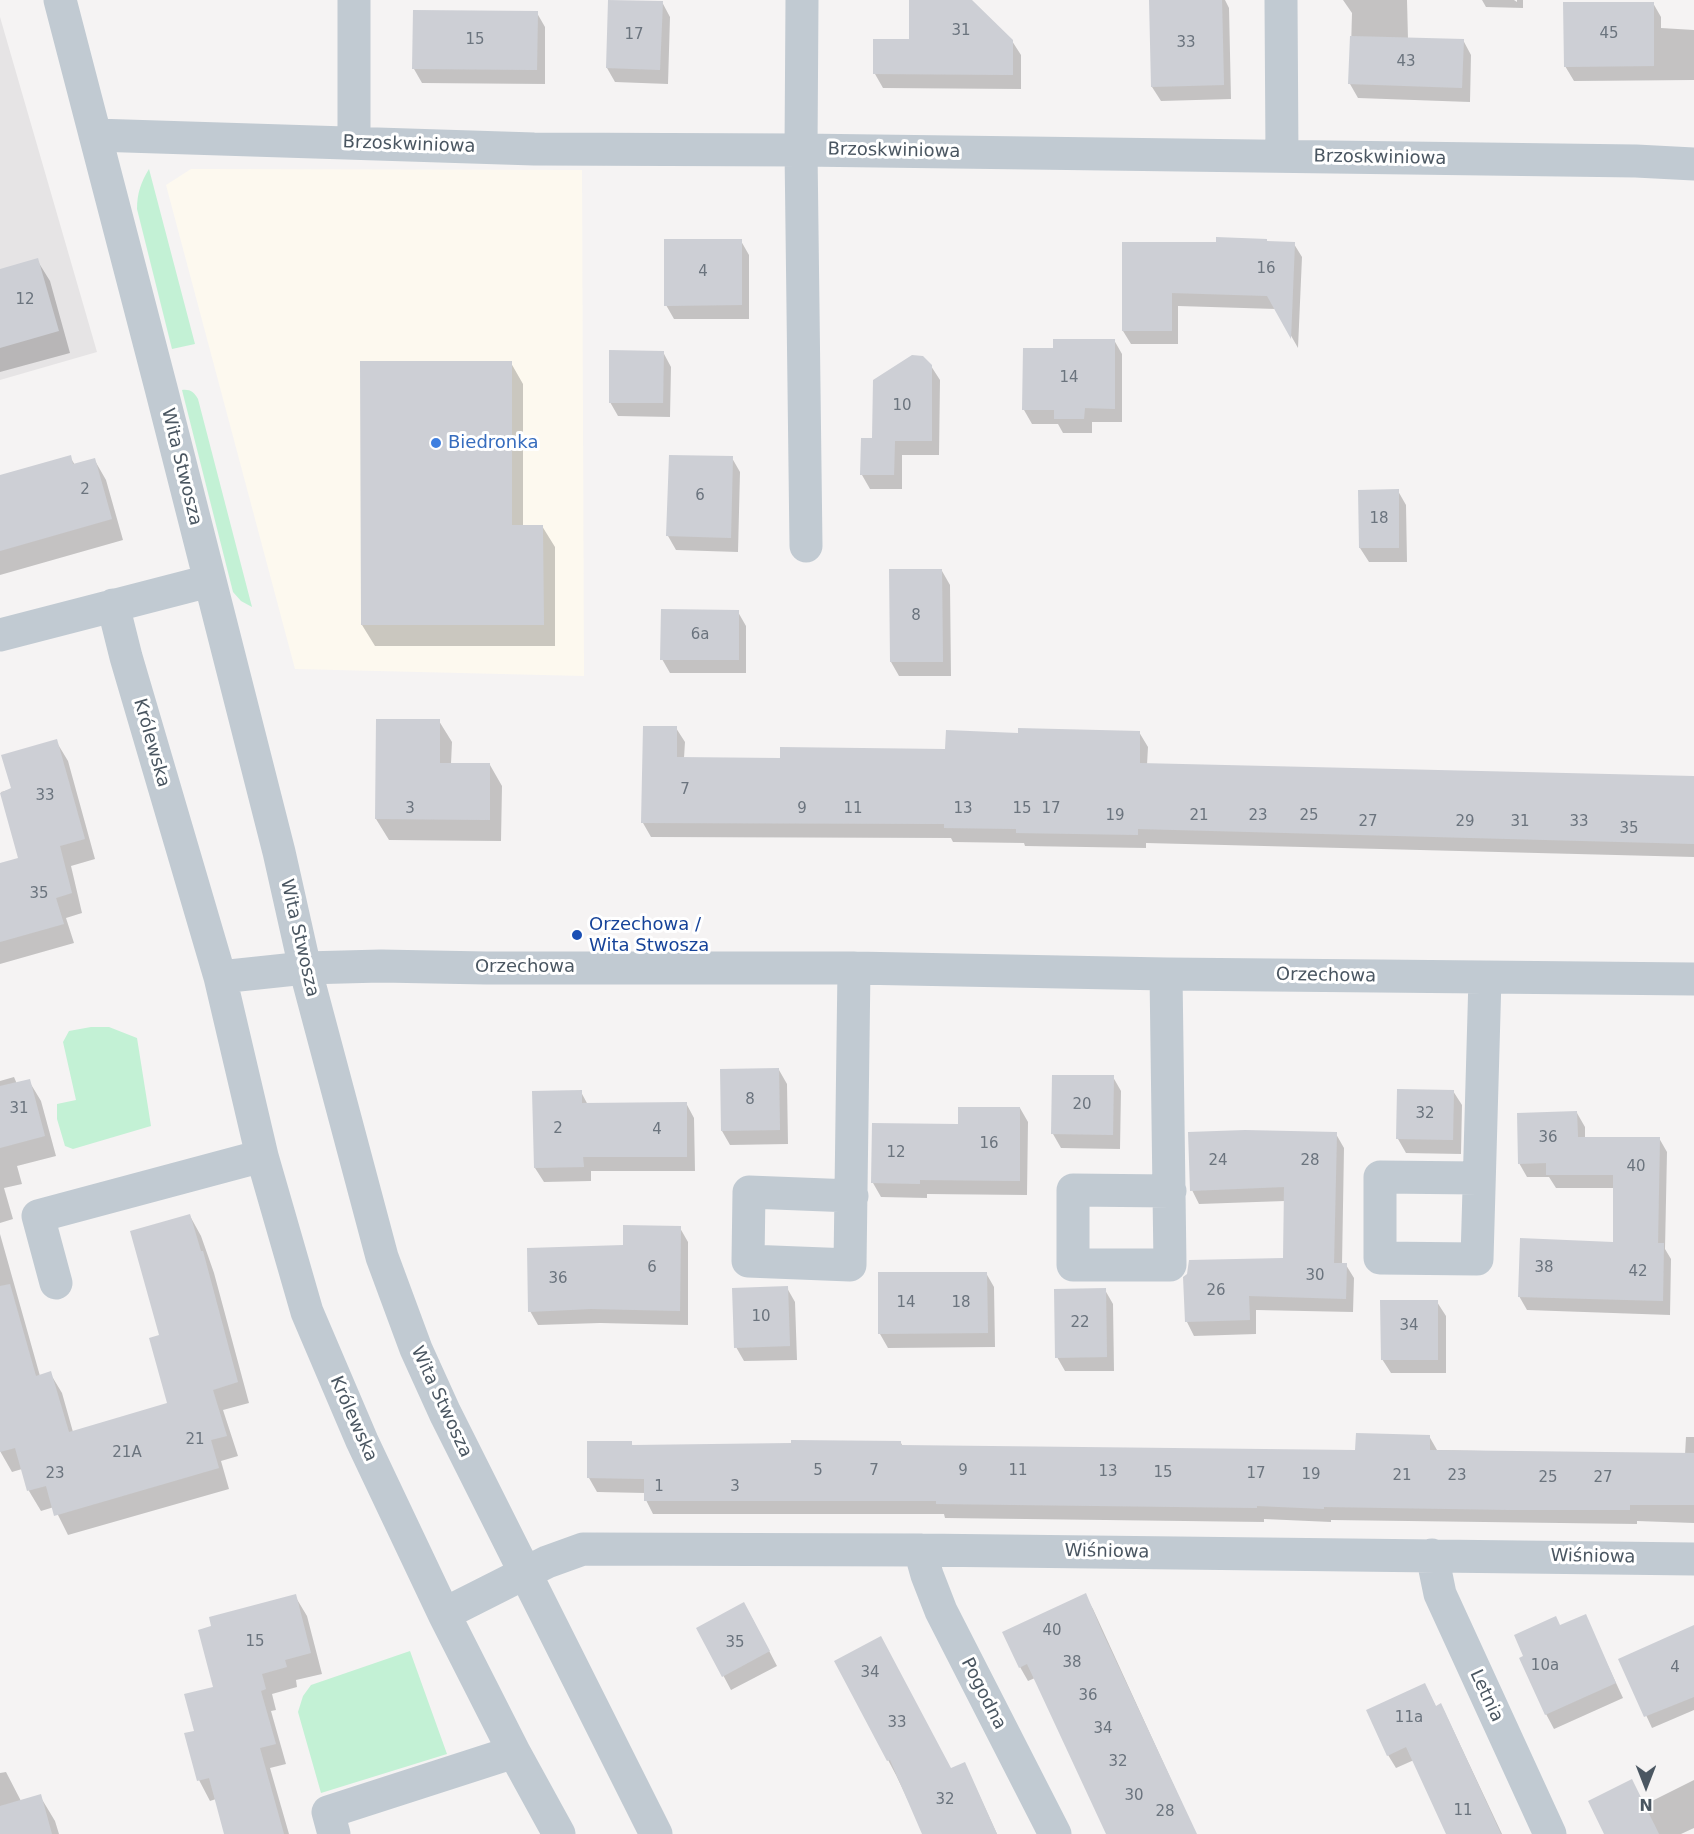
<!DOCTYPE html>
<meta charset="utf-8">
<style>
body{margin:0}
#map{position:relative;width:1694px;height:1834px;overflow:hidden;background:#f5f3f3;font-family:"DejaVu Sans",sans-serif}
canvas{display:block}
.north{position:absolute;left:1616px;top:1756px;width:60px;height:60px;-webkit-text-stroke:4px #fff;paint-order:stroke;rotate:180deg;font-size:16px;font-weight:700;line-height:24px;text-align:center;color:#4a5661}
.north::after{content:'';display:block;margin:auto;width:21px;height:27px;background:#4a5661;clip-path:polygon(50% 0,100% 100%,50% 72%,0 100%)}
</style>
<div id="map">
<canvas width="1694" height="1834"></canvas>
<div class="north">N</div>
</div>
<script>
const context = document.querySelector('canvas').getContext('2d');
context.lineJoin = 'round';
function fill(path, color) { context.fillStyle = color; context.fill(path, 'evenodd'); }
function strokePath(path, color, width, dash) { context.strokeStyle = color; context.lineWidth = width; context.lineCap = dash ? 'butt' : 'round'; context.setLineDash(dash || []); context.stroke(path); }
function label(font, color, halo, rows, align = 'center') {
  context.font = font + ' "DejaVu Sans",sans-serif'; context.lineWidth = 6; context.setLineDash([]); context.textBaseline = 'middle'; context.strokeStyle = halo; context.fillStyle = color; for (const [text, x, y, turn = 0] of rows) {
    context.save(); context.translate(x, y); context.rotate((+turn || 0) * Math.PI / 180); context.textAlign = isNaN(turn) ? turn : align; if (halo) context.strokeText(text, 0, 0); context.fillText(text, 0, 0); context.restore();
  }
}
const commercial = new Path2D(`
 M191,169L582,170L584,676L295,669L166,185Z`);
const education = new Path2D(`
 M0,17L97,352L0,380Z`);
const green = new Path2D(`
 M149,169L195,344L172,349L137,209C137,193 141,182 149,169Z
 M182,390C190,389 194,392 198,399L252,607L241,601L233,592Z
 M91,1027H109L137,1038L151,1126L73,1149L65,1146L57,1119V1104L76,1100L63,1042L69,1031Z
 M410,1651L447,1754L321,1793L298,1712L303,1696L311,1685Z`);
const shadow = new Path2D(`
 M911,0H969L1012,41L1021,55V89L883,88L875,74L911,40Z
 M1150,0H1225L1229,8L1231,99L1161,101L1152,87Z
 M1343,0H1407L1408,39L1463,40L1471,55L1470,102L1358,98L1350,84L1352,13Z
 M1482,0H1514L1517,2V0H1523V8L1486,7Z
 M662,2L670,17L668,84L615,82L607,68Z
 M1653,3L1661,17V28L1694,30V80L1574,81L1565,66Z
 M414,12L537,13L545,27V84L422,83L414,69Z
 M741,241L749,255V319H674L666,305Z
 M1124,243L1294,244L1302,257L1298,348L1276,309L1178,306V344H1131L1123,331Z
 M37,260L50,281L70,353L0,372V270Z
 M1114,340L1122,354V422H1092V433H1063L1058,424H1032L1024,410L1055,349Z
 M663,352L671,367L670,417L618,416L610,402Z
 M511,363L523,384V526H542L555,547V646H375L362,625Z
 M931,366L940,380L939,455H902V489H870L862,475L874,439Z
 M70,457L75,465L94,459L106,480L123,540L0,575V476Z
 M732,458L740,472L738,552L676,550L668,536Z
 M1398,491L1406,505L1407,562H1369L1360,548Z
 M942,571L950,585L951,676H899L891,662Z
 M738,612L746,626V673H670L662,659Z
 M439,721L452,742L451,764L490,765L502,786L501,841L389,840L376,819Z
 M676,728L685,742L684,758L782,760L947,750L1020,735L1139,732L1148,747L1147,765L1694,778V857L1146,843V848L1025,846L1024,843L953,842L951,838L651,837L643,823Z
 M56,741L68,761L95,859L71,866L82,913L66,918L74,943L0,964V864L20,859L1,792L12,789Z
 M779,1070L787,1084L788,1144L730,1145L722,1131Z
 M1054,1076L1113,1077L1121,1091L1120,1149L1061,1148L1053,1134Z
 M14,1077L17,1084L29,1081L41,1101L56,1156L17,1166L22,1184L4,1188L13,1219L0,1223V1081Z
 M1453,1091L1462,1105L1461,1154L1406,1153L1398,1139Z
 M581,1092L588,1105L686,1103L694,1118L695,1171H591V1181L544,1182L535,1168L533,1093Z
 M1020,1108L1028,1122L1027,1195L927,1194V1198L881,1197L873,1183L959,1126Z
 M1577,1113L1585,1127V1138H1659L1667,1152L1665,1249L1671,1259L1670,1315L1527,1310L1519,1296L1614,1244V1188H1556L1549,1177H1527L1519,1163Z
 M1336,1134L1344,1148L1342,1265H1346L1354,1278L1353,1312L1256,1310V1334L1194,1336L1187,1322L1185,1278L1284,1259L1285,1201L1199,1204L1192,1190Z
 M190,1216L201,1236L214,1273L249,1403L223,1410L238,1456L221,1461L229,1489L68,1535L54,1507L41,1511L29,1491L22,1469L12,1472L0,1451V1234L40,1376L50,1373L62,1393L73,1432L169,1405L161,1336Z
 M680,1228L688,1242V1325L600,1323L538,1325L530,1311L625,1246Z
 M986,1273L994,1287L995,1347L888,1348L880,1334Z
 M787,1288L795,1302L797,1360L744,1361L736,1347Z
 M1105,1290L1113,1304L1114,1371H1065L1057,1357Z
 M1437,1302L1446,1316V1373H1391L1382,1359Z
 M1429,1436L1437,1450L1685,1455L1686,1437H1694V1523L1637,1521V1524L1331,1520V1522L1264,1519V1522L945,1518L944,1514H653L646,1500L645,1493L597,1492L589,1478V1443H631L633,1446L901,1443L903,1447L1357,1452Z
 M1085,1595L1093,1609L1196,1834H1107L1035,1678L1028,1681L1020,1667Z
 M295,1596L307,1616L322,1674L296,1680L297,1687L272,1694L276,1710L271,1711L286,1764L270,1768L289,1834H226L216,1799L210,1801L199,1780L196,1732L215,1688Z
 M1585,1616L1623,1698L1554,1729L1546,1714L1560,1627Z
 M752,1618L777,1666L731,1690L698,1628Z
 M1694,1637V1710L1652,1728L1620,1659Z
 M836,1662L951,1770L965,1764L997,1834H924L896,1775Z
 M1425,1685L1436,1707L1441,1705L1448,1719L1502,1834H1448L1414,1760L1396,1768L1388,1755Z
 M6,1772L21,1801L40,1796L55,1821L59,1834H0V1773Z
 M1694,1780V1828L1681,1834H1606L1644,1805Z`);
const building = new Path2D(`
 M608,0L663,1L660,70L606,68Z
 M909,0H972L1013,40V75L873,74V39H909Z
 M1149,0H1222L1224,85L1151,87Z
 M1563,2H1654V66L1564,67Z
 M413,10L538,11L537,70L412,69Z
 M1350,36L1464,39L1462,88L1348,84Z
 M1216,237L1267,239V241L1295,242L1291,339L1267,296L1172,293V331H1122V242H1216Z
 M664,239H742V305L664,306Z
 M38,258L59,331L0,348V269Z
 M1053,339H1115V409L1085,408L1084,419H1054V410H1022L1023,348H1053Z
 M609,350L664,351L663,403H609Z
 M912,355L923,356L932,365V441H895L894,475H860L861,438H872L873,380Z
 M360,361H512V525H543L544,625H361Z
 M71,455L73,464L95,458L112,519L0,551V475Z
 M669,455L733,456L731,538L666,536Z
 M1399,489V548H1359L1358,490Z
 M889,569H942L943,662H890Z
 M661,609L739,610V660H660Z
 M376,719H440V763H490V820L375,819Z
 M643,726H677V757L780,758V747L945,749L946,730L1018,733V728L1140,731V763L1694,776V844L1138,829V835L1016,833V829L944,828V824L641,823Z
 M57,739L85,839L60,846L72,893L56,898L64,924L0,942V863L18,858L0,793L11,788L1,755Z
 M779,1068L780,1130L721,1131L720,1069Z
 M1052,1075H1114L1113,1135L1051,1134Z
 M30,1079L45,1136L0,1148V1086Z
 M1397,1089L1454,1090L1453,1140L1396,1139Z
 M582,1090V1103L687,1102V1157H583L584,1167L534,1168L532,1091Z
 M958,1107H1020V1181L920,1180V1184L871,1183L872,1123L958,1124Z
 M1577,1111L1578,1137H1660L1658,1243H1664L1663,1301L1518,1297L1520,1238L1613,1242V1175H1546V1163L1518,1164L1517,1113Z
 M1245,1130L1337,1132L1334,1263H1347L1346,1299L1249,1296L1250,1320L1185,1322L1183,1277L1187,1274L1189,1260L1283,1258L1284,1187L1190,1191L1188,1132Z
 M190,1214L201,1251H203L238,1382L213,1390L227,1436L211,1440L219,1468L54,1516L46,1486L27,1491L15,1448L0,1452V1286L10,1284L36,1376L51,1371L69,1432L167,1403L149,1338L159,1335L130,1231Z
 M623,1225L681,1226L680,1311L591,1309L528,1312L527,1248L623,1245Z
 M878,1272H987L988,1333L878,1334Z
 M788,1286L790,1346L734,1348L732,1288Z
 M1106,1288L1107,1357L1055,1358L1054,1289Z
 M1380,1300H1438V1360H1381Z
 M1356,1433L1430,1435V1450L1694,1453V1505H1630V1510H1512L1324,1507V1509L1257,1506V1508L936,1504V1501H644V1479L587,1478V1441H632V1445L791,1443V1440L901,1441V1445L1355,1450Z
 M1086,1593L1101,1629L1197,1834H1106L1027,1664L1019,1668L1002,1632Z
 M296,1594L311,1653L285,1660L287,1667L262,1674L266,1689L261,1691L276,1744L260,1748L284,1834H224L209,1778L197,1781L184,1733L194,1731L184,1694L213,1687L198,1630L211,1626L209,1617Z
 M744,1602L770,1651L722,1677L696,1628Z
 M1586,1614L1616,1683L1545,1715L1519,1658L1523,1656L1514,1635L1556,1616L1560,1625Z
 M1694,1625V1697L1644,1717L1618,1659Z
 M881,1636L951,1768L965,1762L997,1834H922L890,1760L887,1761L834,1661Z
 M1425,1683L1436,1706L1441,1703L1501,1834H1446L1406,1747L1387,1756L1366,1710Z
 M1632,1779L1659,1834H1604L1588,1801Z
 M41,1794L52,1834H0V1806Z`);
const minor = new Path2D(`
 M60,0L161,388L279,852L305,968L382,1257L416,1349L445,1413L656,1834
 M802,0L801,150L806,546
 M1281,0L1282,156
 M95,135L534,149L801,150L1636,161L1694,164
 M354,143V0
 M113,605L126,657L220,977L262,1156L307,1312L362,1441L444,1614L514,1752L559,1834
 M0,635L209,581
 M1166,974L1170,1265H1073V1190L1170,1191
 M220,977L305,968L381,966L486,968H854L1166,974L1694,979
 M1478,1178L1380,1177V1258L1477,1259L1485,978
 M852,1196L749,1192L748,1261L850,1265L854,968
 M56,1283L38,1216L262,1156
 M920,1550L927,1575L941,1611L1055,1834
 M1432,1555L1440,1594L1550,1834
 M444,1614L547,1562L583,1549L920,1550L1694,1559
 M334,1834L328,1812L514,1752`);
const markers = [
 [436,443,6,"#3f7fe0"],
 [577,935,6,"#1a4fb4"]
];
const numberNames = [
 ["31",961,31],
 ["45",1609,34],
 ["17",634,35],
 ["15",475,40],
 ["33",1186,43],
 ["43",1406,62],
 ["16",1266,269],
 ["4",703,272],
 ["12",25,300],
 ["14",1069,378],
 ["10",902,406],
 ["2",85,490],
 ["6",700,496],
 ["18",1379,519],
 ["8",916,616],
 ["6a",700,635],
 ["7",685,790],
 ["33",45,796],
 ["3",410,809],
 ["9",802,809],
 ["11",853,809],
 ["13",963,809],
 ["15",1022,809],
 ["17",1051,809],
 ["19",1115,816],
 ["21",1199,816],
 ["23",1258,816],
 ["25",1309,816],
 ["27",1368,822],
 ["29",1465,822],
 ["31",1520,822],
 ["33",1579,822],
 ["35",1629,829],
 ["35",39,894],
 ["8",750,1100],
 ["20",1082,1105],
 ["31",19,1109],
 ["32",1425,1114],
 ["2",558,1129],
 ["4",657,1130],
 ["36",1548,1138],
 ["16",989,1144],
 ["12",896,1153],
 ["24",1218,1161],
 ["28",1310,1161],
 ["40",1636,1167],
 ["6",652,1268],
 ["38",1544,1268],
 ["42",1638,1272],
 ["30",1315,1276],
 ["36",558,1279],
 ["26",1216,1291],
 ["14",906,1303],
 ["18",961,1303],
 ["10",761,1317],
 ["22",1080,1323],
 ["34",1409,1326],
 ["21",195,1440],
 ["21A",127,1453],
 ["5",818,1471],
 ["7",874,1471],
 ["9",963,1471],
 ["11",1018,1471],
 ["13",1108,1472],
 ["15",1163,1473],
 ["23",55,1474],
 ["17",1256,1474],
 ["19",1311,1475],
 ["21",1402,1476],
 ["23",1457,1476],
 ["25",1548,1478],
 ["27",1603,1478],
 ["1",659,1487],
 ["3",735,1487],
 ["40",1052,1631],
 ["15",255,1642],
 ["35",735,1643],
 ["38",1072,1663],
 ["10a",1545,1666],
 ["4",1675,1668],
 ["34",870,1673],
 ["36",1088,1696],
 ["11a",1409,1718],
 ["33",897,1723],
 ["34",1103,1729],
 ["32",1118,1762],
 ["30",1134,1796],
 ["32",945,1800],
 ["11",1463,1811],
 ["28",1165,1812]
];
const streetNames = [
 ["Brzoskwiniowa",409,145,2],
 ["Brzoskwiniowa",894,151,1],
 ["Brzoskwiniowa",1380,158,1],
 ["Wita Stwosza",181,467,76],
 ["Królewska",151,743,74],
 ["Wita Stwosza",299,938,77],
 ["Orzechowa",525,967],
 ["Orzechowa",1326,976,1],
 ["Wita Stwosza",441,1402,65],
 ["Królewska",353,1419,66],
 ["Wiśniowa",1107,1552,1],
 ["Wiśniowa",1593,1557,1],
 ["Pogodna",983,1694,63],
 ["Letnia",1486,1696,65]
];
const shopNames = [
 ["Biedronka",448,443]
];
const transitNames = [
 ["Orzechowa /",589,925],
 ["Wita Stwosza",589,946]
];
fill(commercial, '#fdf9ef');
fill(education, '#e6e4e5');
fill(green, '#c3f1d5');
fill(shadow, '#0003');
fill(building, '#cdcfd5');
strokePath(minor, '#c1cad2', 33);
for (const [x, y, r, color] of markers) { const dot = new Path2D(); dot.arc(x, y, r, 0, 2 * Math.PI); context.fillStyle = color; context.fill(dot); strokePath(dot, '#fff', 2); }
label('15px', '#6b747e', null, numberNames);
label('18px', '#4a5661', '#fff', streetNames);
label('18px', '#366cbe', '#fff', shopNames, 'left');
label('18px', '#164399', '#fff', transitNames, 'left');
</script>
